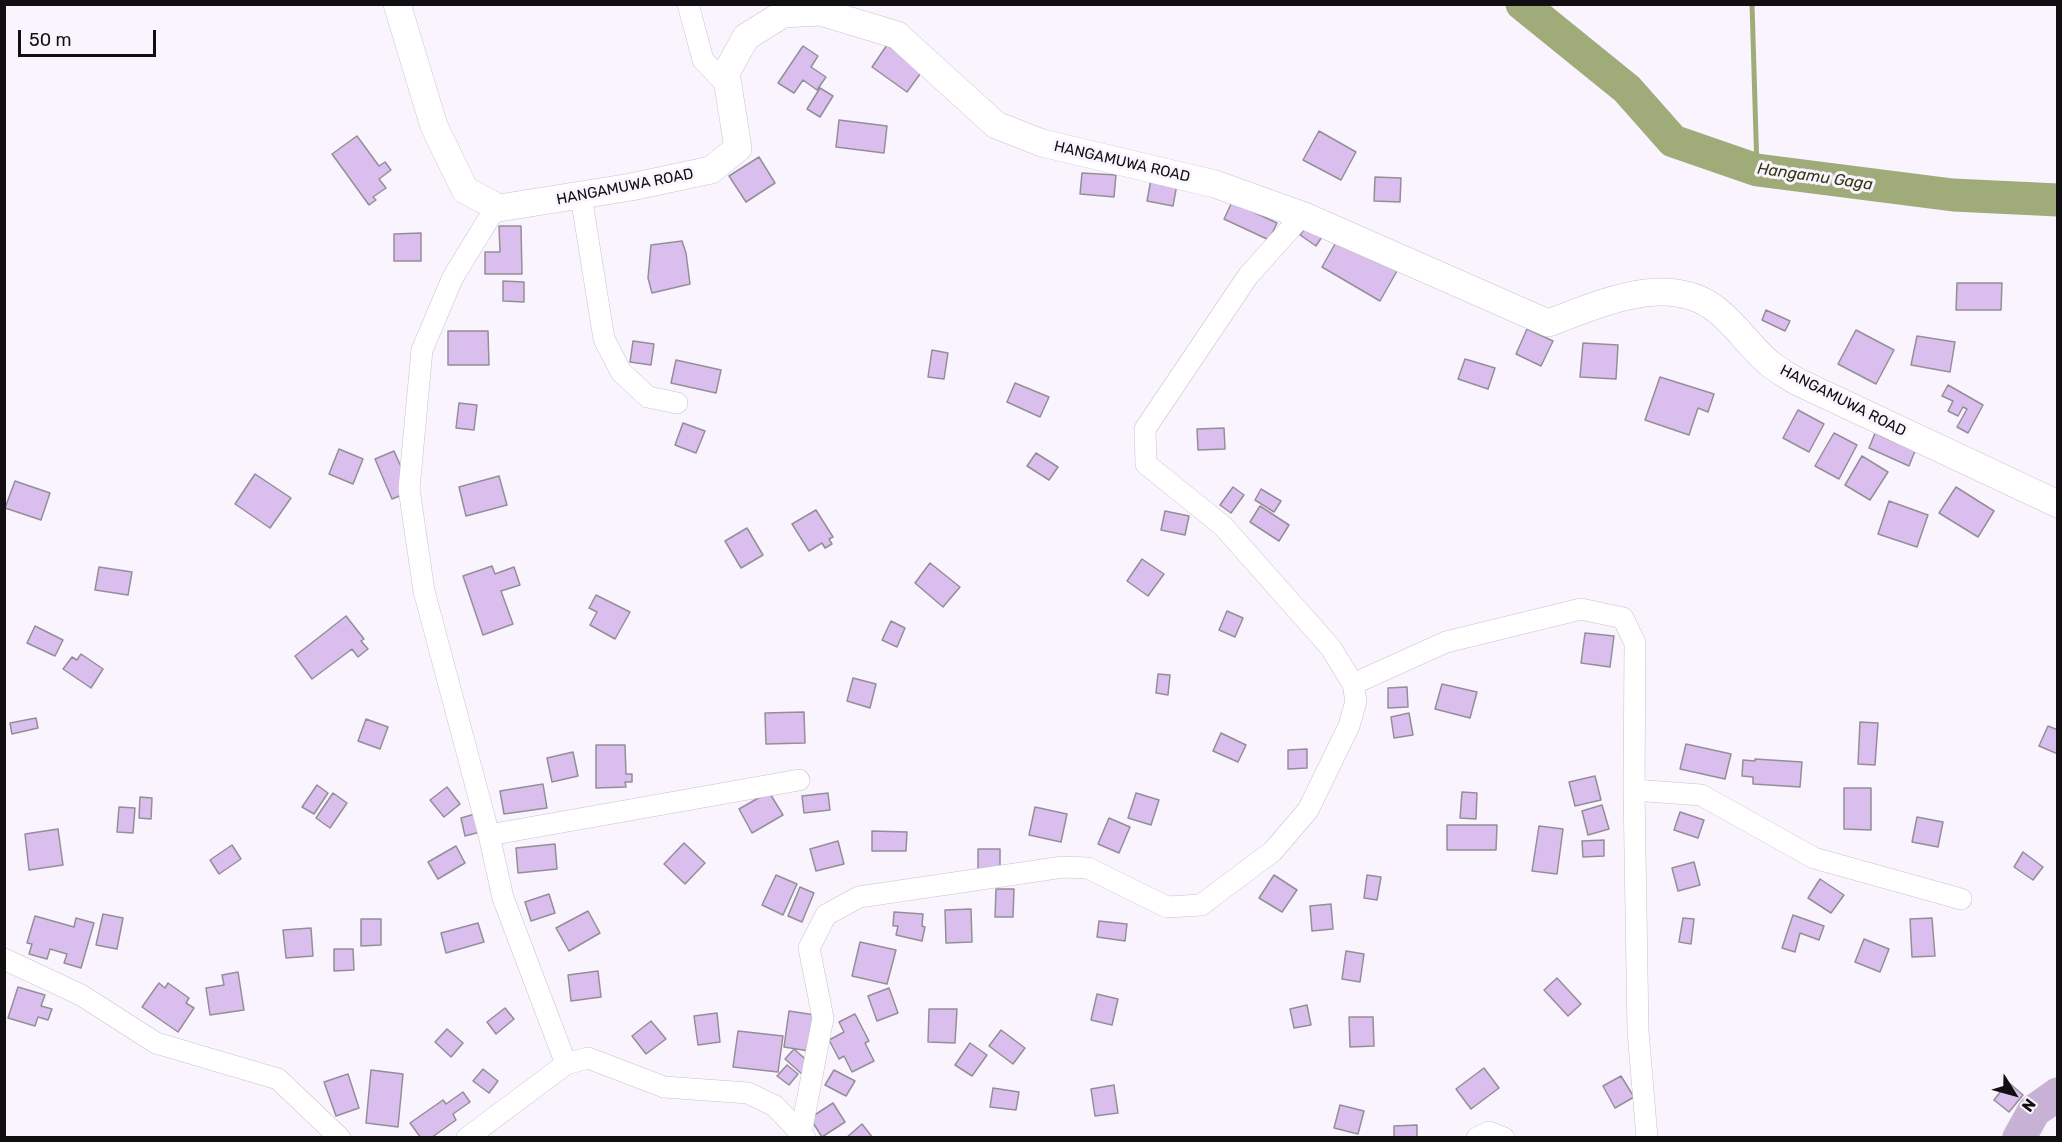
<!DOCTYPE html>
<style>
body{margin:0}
#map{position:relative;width:2062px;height:1142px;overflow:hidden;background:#faf4fe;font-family:Rubik,sans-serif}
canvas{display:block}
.frame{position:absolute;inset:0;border:6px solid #110f12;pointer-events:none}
.north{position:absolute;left:1984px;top:1064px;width:60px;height:60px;-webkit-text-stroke:4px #faf4fe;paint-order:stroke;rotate:127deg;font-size:16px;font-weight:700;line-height:24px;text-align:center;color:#110f12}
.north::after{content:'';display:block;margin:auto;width:21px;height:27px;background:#110f12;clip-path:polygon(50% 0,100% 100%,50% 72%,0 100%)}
.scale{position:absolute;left:18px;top:30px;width:138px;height:27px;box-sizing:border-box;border:3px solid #110f12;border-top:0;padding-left:8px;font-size:18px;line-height:21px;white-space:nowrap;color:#110f12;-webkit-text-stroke:4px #faf4fe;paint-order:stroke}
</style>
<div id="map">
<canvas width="2062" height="1142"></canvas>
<div class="frame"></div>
<div class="north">N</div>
<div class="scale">50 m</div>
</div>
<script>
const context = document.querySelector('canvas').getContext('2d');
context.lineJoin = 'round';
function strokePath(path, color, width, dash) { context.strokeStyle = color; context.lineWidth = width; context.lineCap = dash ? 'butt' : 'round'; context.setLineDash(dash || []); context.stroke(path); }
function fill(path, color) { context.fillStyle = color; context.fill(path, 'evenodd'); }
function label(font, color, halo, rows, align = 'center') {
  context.font = font + ' Rubik,sans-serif'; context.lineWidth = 6; context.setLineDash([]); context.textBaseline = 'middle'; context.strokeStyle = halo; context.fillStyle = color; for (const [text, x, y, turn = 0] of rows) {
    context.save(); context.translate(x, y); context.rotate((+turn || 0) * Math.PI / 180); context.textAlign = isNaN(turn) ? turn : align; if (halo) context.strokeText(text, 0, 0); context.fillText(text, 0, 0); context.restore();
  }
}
const stream = new Path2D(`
 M1752,4L1757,170`);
const river = new Path2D(`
 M1522,4L1627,89L1673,141L1757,170L1953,195L2058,200`);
const building = new Path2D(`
 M887,45L923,70L907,92L872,67Z
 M803,46L818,56L811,67L826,77L817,90L803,80L794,93L778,83Z
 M820,88L833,96L820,117L807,109Z
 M839,120L887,126L884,153L836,147Z
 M1319,131L1356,152L1341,180L1303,160Z
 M357,136L379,166L385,162L391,170L379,179L386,188L373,197L376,200L369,205L332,154Z
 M759,157L775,183L746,202L729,176Z
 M1082,173L1116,175L1114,197L1080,194Z
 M1375,177L1401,178L1400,202L1374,201Z
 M1151,179L1177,184L1173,206L1147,201Z
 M1232,202L1277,223L1269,240L1224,219Z
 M1310,222L1325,232L1316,246L1300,235Z
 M499,226H521L522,274H485V252H500Z
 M421,233V261H394V234Z
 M1339,237L1397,271L1380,301L1322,267Z
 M682,241L686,253L690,284L652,293L648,278L651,245Z
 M503,281L524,282V302L503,301Z
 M1957,283H2002L2001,310H1956Z
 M1766,310L1790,321L1785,331L1762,320Z
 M1527,329L1553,341L1541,366L1516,354Z
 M1856,330L1894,350L1876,384L1838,364Z
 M448,331H488L489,365H448Z
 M1917,336L1955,342L1950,372L1911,365Z
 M633,341L654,344L651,365L630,362Z
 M1583,343L1618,345L1616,379L1580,377Z
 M932,350L948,353L944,379L928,377Z
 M1465,359L1495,368L1488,389L1458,379Z
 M676,360L721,370L716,393L671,383Z
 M1660,377L1714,394L1708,412L1698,408L1689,435L1645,420Z
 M1015,383L1049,397L1040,417L1007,402Z
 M1948,385L1983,405L1968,433L1957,427L1967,409L1963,407L1958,416L1948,411L1953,401L1942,396Z
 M459,403L477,405L474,430L456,428Z
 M1798,410L1824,424L1809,452L1783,438Z
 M683,423L705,431L696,453L675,445Z
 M1224,428L1225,449L1198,450L1197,429Z
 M1834,433L1857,445L1839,479L1815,466Z
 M1875,433L1915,451L1909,466L1869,448Z
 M339,449L363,459L353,484L329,474Z
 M394,451L412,491L392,499L375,459Z
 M1036,453L1058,467L1049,480L1027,466Z
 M1862,456L1888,472L1870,500L1845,485Z
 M255,474L291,498L270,528L235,504Z
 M499,476L507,505L466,516L459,487Z
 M15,481L50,493L41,520L5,508Z
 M1233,487L1244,495L1231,513L1220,505Z
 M1956,487L1994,511L1978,537L1939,513Z
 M1261,489L1281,501L1274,512L1255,500Z
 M1889,501L1928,515L1917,547L1878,534Z
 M1260,506L1289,525L1279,541L1250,522Z
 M816,510L833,537L829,539L832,544L825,548L822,543L809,551L792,524Z
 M1165,511L1189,516L1185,535L1161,530Z
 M747,528L763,555L741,568L725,541Z
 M1142,559L1164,574L1148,596L1127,581Z
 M930,563L960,587L943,607L915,583Z
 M492,566L495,574L514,567L520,585L501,591L513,624L483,635L463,576Z
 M99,567L132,572L128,595L95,590Z
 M596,595L630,612L615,639L590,625L597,612L589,608Z
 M1227,611L1243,618L1235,637L1219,630Z
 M346,616L364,639L361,641L368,649L358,657L352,649L312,679L295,656Z
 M891,621L905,628L897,647L882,640Z
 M35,626L63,640L55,656L27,643Z
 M1585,633L1614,636L1610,667L1581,663Z
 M81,654L103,669L91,688L63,669L72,657L77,660Z
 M1158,674L1170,675L1168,695L1156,693Z
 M853,678L876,684L870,708L847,701Z
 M1442,684L1477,692L1470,718L1435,709Z
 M1407,687L1408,707L1388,708V688Z
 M804,712L805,743L766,744L765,713Z
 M1409,713L1413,735L1394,738L1391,717Z
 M36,718L38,728L12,734L10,723Z
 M366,719L388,727L380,749L358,741Z
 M1860,722L1878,723L1875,765L1858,764Z
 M2048,726L2058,730V754L2039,746Z
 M1221,733L1246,745L1238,762L1213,751Z
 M1686,744L1731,754L1725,779L1680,769Z
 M596,745H625L626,774H632V782H625L626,787L596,788Z
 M1307,749V768L1288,769V750Z
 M573,752L578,776L552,782L547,758Z
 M1755,759L1802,762L1800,787L1753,784V777L1742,776L1743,760L1755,761Z
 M1595,776L1601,800L1575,806L1569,782Z
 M543,784L547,808L504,814L500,791Z
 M317,785L328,793L314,814L302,807Z
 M447,787L460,804L444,817L430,800Z
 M1844,788H1871V830L1844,829Z
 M769,792L783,815L752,833L739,809Z
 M1462,792L1477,793L1476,819L1460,818Z
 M333,793L347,803L330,828L316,818Z
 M828,793L830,810L804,813L802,796Z
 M1136,793L1159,800L1151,825L1128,818Z
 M140,797L152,798L151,819L139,818Z
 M1602,805L1609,829L1588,835L1582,811Z
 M119,807L135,808L133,833L117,832Z
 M1035,807L1067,814L1061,842L1029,835Z
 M1680,812L1704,820L1698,838L1674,830Z
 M475,814L480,832L465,836L461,818Z
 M1917,817L1943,822L1938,847L1912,842Z
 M1109,818L1130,827L1119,853L1098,844Z
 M1447,825H1497L1496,850H1447Z
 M1539,826L1563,829L1557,874L1532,871Z
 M58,829L63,865L29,870L25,834Z
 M872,831L907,832L906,851H872Z
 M1604,840V856L1583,857L1582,841Z
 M838,841L844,864L816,871L810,849Z
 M684,843L705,863L685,884L664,864Z
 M555,844L557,869L518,873L516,848Z
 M232,845L241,859L219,874L210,860Z
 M456,846L465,863L438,879L428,862Z
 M978,849H1000V874L978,875Z
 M2023,852L2043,867L2033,880L2014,867Z
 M1694,862L1700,885L1678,891L1672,868Z
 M776,875L797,884L783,915L762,905Z
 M1274,875L1297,890L1282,912L1259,898Z
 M1367,875L1381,877L1377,900L1364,898Z
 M1820,879L1844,895L1831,913L1808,898Z
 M800,887L814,893L802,922L788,916Z
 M996,889H1014L1013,917H995Z
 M549,894L555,913L531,921L525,902Z
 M1331,904L1333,929L1312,931L1310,906Z
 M971,909L972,942L946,943L945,910Z
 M588,911L600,933L569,951L556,928Z
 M894,912L923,914L922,926L925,927L922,941L896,935L898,926H893Z
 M103,914L123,918L117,949L96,945Z
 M1793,915L1824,926L1819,940L1800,933L1795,952L1782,948Z
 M35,916L74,927L76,918L94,923L81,968L64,963L67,954L50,949L47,959L29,954L32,944L27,943Z
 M1683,918L1694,919L1691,944L1679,942Z
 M1932,918L1935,956L1912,957L1910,919Z
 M361,919H381V945L361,946Z
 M1099,921L1127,924L1125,941L1097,937Z
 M478,923L484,942L446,953L441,933Z
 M311,928L313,956L286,958L283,930Z
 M1864,939L1889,949L1880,972L1855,962Z
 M860,942L896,950L887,984L852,976Z
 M334,949H353L354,970L334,971Z
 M1346,951L1364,954L1360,982L1342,979Z
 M598,971L601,997L571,1001L568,975Z
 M238,972L244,1010L210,1015L206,988L224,985L222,975Z
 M1557,978L1581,1004L1568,1016L1544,990Z
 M159,983L165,988L168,983L189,998L186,1003L194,1008L178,1032L142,1007Z
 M18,987L45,995L41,1006L52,1009L48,1020L38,1017L35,1026L8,1018Z
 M889,988L898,1013L877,1021L868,996Z
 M1097,994L1118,999L1112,1025L1091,1020Z
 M1307,1005L1311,1025L1294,1028L1290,1009Z
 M505,1008L514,1019L496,1034L487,1022Z
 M929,1009H957L955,1043L928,1042Z
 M789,1011L815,1015L809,1051L784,1047Z
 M717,1013L720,1042L698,1045L694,1016Z
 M855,1014L869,1041L865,1043L874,1061L852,1072L844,1056L839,1059L829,1040L844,1032L839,1022Z
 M1349,1017H1373L1374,1046L1350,1047Z
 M651,1021L666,1039L646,1054L632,1036Z
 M447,1029L463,1043L451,1057L435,1042Z
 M1001,1030L1025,1048L1013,1064L989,1046Z
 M738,1031L783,1036L778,1072L733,1067Z
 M970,1043L987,1055L972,1076L955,1065Z
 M794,1049L812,1065L803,1075L785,1059Z
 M787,1065L798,1074L789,1085L777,1076Z
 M1484,1068L1499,1088L1471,1109L1456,1089Z
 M483,1069L498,1081L489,1093L473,1081Z
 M371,1070L403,1074L398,1127L366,1123Z
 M834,1070L855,1081L846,1096L825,1085Z
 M348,1074L359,1108L336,1116L324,1082Z
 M1621,1076L1634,1097L1615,1108L1603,1086Z
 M2008,1082L2023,1095L2009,1112L1994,1100Z
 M1114,1085L1118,1113L1095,1116L1091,1089Z
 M993,1088L1019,1092L1016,1110L990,1107Z
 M463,1092L470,1102L453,1114L456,1120L431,1138H421L410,1123L443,1100L446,1104Z
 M833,1103L845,1122L822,1137L810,1118Z
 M1340,1105L1364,1111L1358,1134L1334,1128Z
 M862,1124L873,1138H846Z
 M1417,1125V1138H1394V1126Z`);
const minor = new Path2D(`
 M688,4L703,60L728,86
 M581,196L604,339L621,372L648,397L677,403
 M499,208L491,215L453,277L422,350L409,489L424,591L489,835L503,898L566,1064
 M1353,684L1446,642L1581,609L1623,618L1635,643L1634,790L1638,1031L1647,1138
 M1634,790L1701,795L1814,858L1961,899
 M489,835L799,780
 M4,959L81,995L156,1043L278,1079L340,1138
 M801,1133L823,1018L809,948L826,915L859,897L1063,867L1088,868L1167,907L1201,905L1273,851L1308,810L1349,726L1356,701L1353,684L1331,648L1223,526L1146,464L1145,429L1248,276L1299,219L1307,217
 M467,1138L566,1064L588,1058L664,1087L748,1093L775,1106L805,1138
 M1477,1138L1489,1132L1504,1138`);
const tertiary = new Path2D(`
 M397,4L434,126L465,190L499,208L631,187L711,170L738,148L726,73L746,37L783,14L821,12L897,35L996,125L1042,143L1215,184L1307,217L1548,323C1598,305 1670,270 1718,311C1737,326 1751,348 1769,363C1777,370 1787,375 1796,381L2058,504`);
const primary = new Path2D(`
 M2019,1138L2034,1111L2058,1094`);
const streetNames = [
 ["HANGAMUWA ROAD",1122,162,13],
 ["HANGAMUWA ROAD",625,187,-11],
 ["HANGAMUWA ROAD",1843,401,27]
];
const waterNames = [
 ["Hangamu Gaga",1815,177,8]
];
strokePath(stream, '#9fac7a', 5);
strokePath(river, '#9fac7a', 33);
fill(building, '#dabeed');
strokePath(building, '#948f97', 1.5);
strokePath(minor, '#c7c2cb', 22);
strokePath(tertiary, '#c7c2cb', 28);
strokePath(primary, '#d4d4d4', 34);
strokePath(minor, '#fff', 21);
strokePath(tertiary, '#fff', 27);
strokePath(primary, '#c7b2d5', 33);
label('15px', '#110f12', '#faf4fe', streetNames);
label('italic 16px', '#303811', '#faf4fe', waterNames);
</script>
